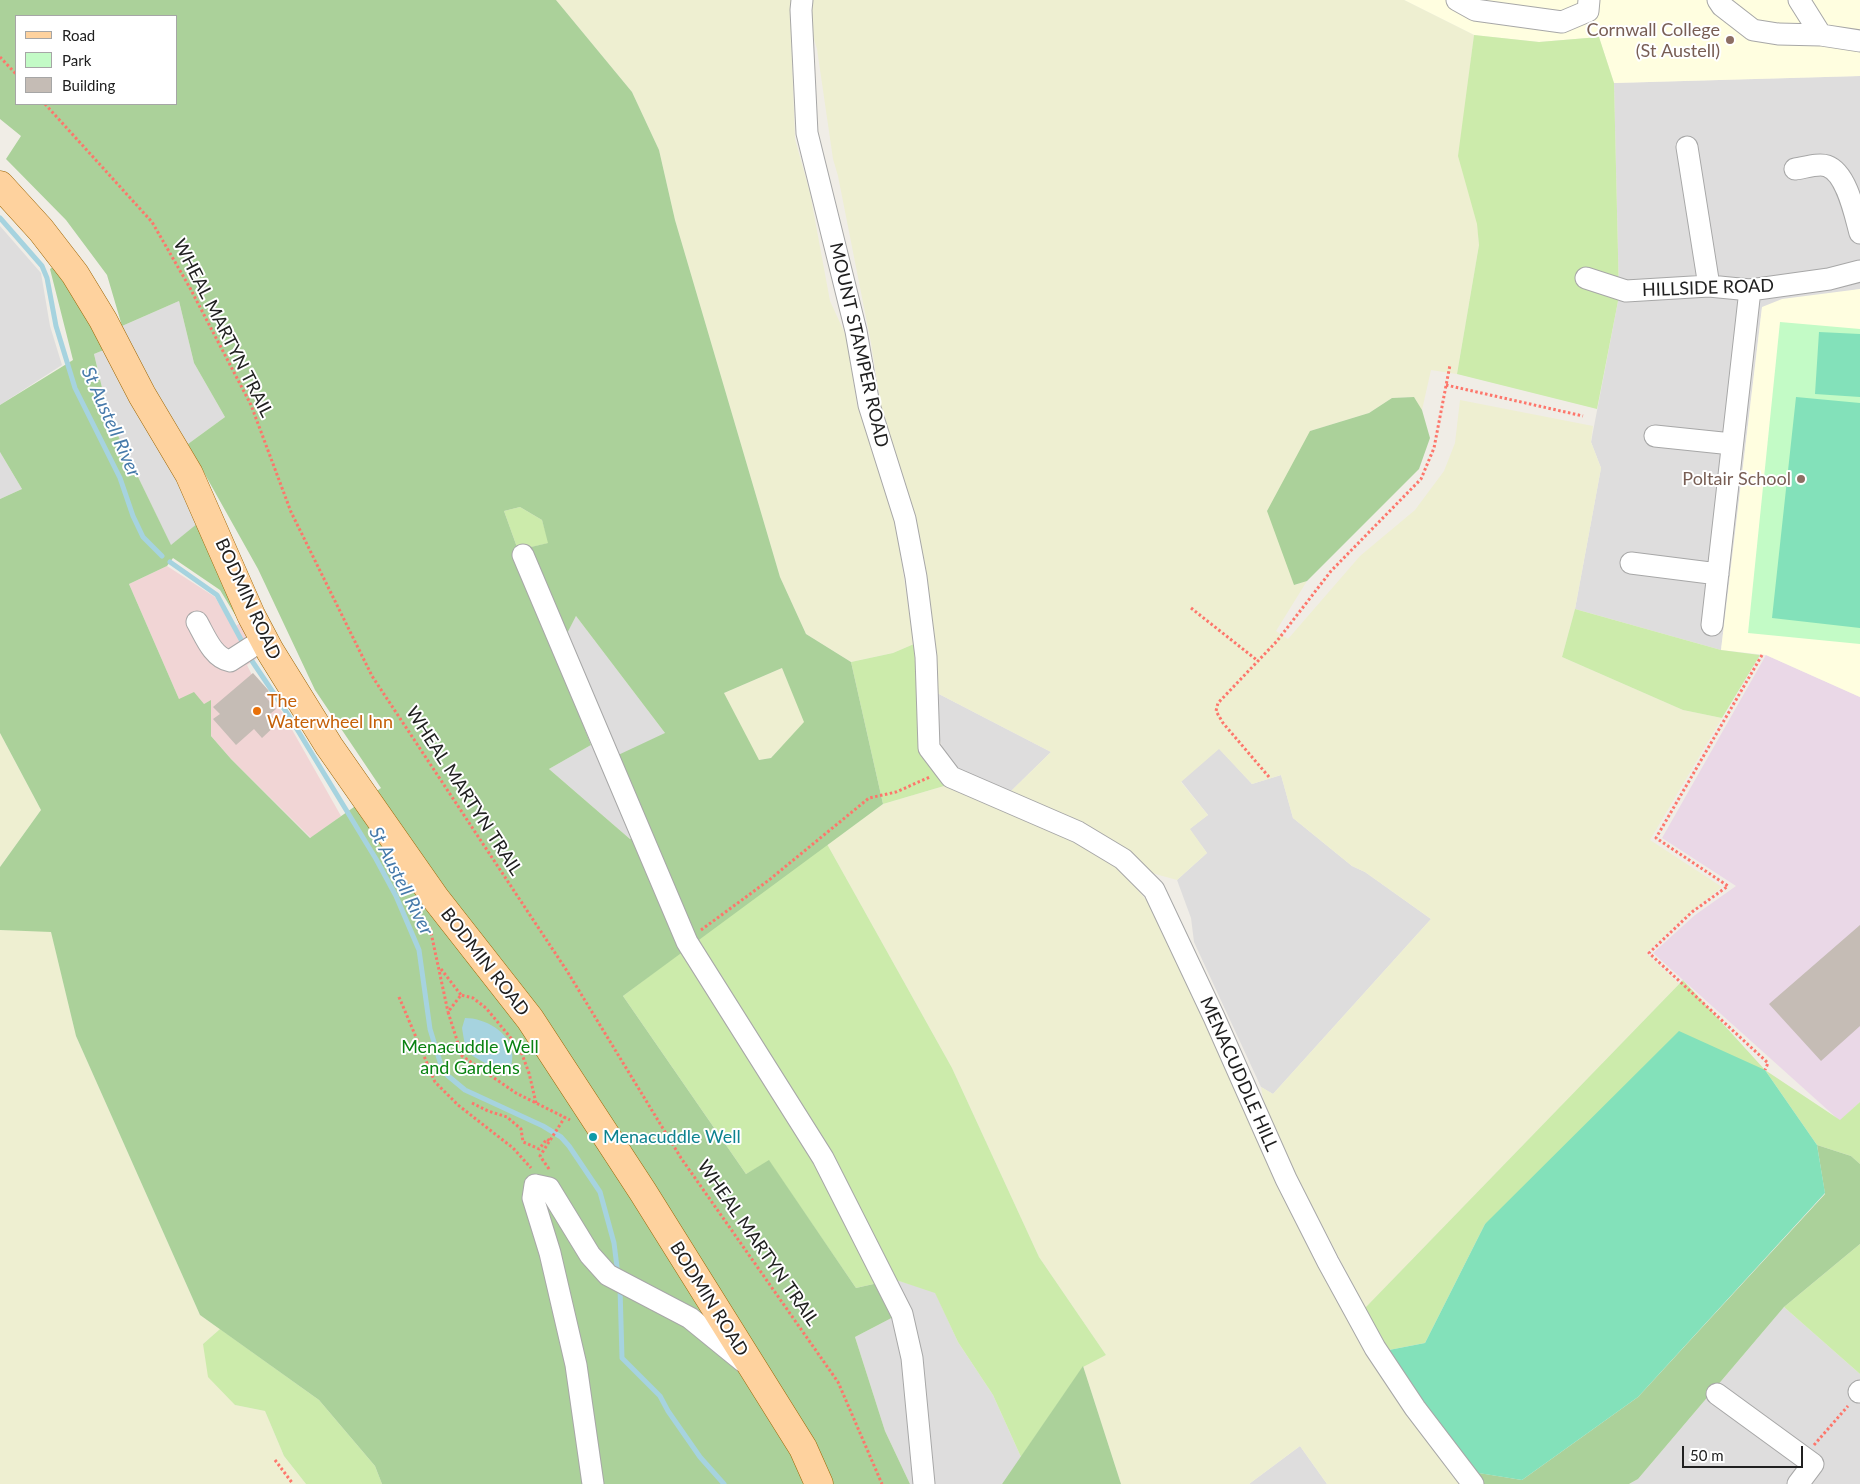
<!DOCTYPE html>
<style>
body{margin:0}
#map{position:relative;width:1860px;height:1484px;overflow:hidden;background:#f0ede6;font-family:Lato,sans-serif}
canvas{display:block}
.legend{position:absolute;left:15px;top:15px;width:162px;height:90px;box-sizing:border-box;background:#fff;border:1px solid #a6a6a6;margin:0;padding:6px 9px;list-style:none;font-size:15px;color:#202020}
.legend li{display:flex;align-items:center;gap:10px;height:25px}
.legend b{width:25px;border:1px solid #a6a6a6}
.scale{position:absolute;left:1682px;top:1446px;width:121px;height:22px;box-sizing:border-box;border:2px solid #202020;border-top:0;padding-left:6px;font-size:15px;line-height:18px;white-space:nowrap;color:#202020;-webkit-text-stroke:4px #fff;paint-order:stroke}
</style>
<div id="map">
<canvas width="1860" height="1484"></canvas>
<ul class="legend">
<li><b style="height:6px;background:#fed29e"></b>Road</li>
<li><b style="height:14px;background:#c3fbc6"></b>Park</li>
<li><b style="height:14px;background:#c5bcb5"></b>Building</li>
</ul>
<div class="scale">50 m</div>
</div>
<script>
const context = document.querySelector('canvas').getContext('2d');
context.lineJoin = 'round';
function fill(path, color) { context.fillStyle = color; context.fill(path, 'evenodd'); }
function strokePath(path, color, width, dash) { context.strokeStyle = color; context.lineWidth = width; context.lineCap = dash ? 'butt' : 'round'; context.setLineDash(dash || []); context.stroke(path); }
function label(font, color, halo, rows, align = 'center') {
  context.font = font + ' Lato,sans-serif'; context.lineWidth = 4; context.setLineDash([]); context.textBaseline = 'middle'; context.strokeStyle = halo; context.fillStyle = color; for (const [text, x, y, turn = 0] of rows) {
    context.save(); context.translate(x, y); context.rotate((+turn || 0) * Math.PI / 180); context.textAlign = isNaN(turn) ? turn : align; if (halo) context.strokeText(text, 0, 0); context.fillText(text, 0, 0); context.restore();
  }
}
const residential = new Path2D(`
 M1860,76V289L1762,308L1721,650L1575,609L1601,468L1591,442L1619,296L1614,83Z
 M0,226L41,273L50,326L62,365L0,405Z
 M179,301L194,363L225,417L188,444L140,364L122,326Z
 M116,345L209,514L171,546L109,417L94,354Z
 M0,452L22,489L0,499Z
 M576,616L665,733L650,832L630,839L549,769L591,745L555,655Z
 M937,693L1051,752L1008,794L957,768L945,756L939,737Z
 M1219,748L1252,784L1281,775L1293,818L1352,866L1365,872L1431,919L1273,1094L1261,1087L1194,942L1191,918L1177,880L1207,853L1189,829L1208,815L1181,781Z
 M887,1277L935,1292L958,1342L993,1395L1021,1457L1002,1484H929Z
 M1784,1307L1860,1374V1484H1629L1638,1479Z
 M903,1312L918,1484H910L885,1431L855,1337Z
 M1300,1446L1327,1484H1249Z`);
const commercial = new Path2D(`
 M167,566L215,597L233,628L240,623L256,659L247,665L252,675L282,712L341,816L311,838L231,759L211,736V701L204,704L179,699L129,584Z`);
const industrial = new Path2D(`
 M1766,655L1860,697V1102L1840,1121L1653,953L1695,915L1736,886L1662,838Z`);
const education = new Path2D(`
 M1404,0H1860V76L1614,83L1599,37L1539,42L1474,35Z
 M1860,289V697L1766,655L1721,650L1762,307L1782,299Z`);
const farmland = new Path2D(`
 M556,0H795L791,33L795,139L810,193L830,301L847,338L857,405L893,506L914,644L893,653L851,662L806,634L780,577L675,220L659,150L632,92Z
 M810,0H1404L1474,35L1467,91L1479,245L1457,374L1431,370L1422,410L1414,397L1392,398L1369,413L1310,431L1295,585L1307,581L1276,631L1288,639L1360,556L1415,510L1444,471L1455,443L1460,400L1593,426L1591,442L1601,468L1575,609L1562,657L1683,710L1722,718L1650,840L1722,887L1692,911L1646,953L1679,984L1365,1308L1296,1175L1265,1109L1261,1087L1273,1094L1431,919L1365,872L1352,866L1293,818L1281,775L1252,784L1219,749L1181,782L1208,815L1190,829L1207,853L1177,880L1148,872L1008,794L1051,752L937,693L883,419L871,343L838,176L833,159L817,49L809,24Z
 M782,668L805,722L771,758L758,760L724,693Z
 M0,733L41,810L0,867Z
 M944,786L971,793L1074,840L1119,868L1148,902L1238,1088L1460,1484H1327L1300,1446L1249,1484H1121L1083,1366L1106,1355L1039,1257L952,1068L827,844L883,804Z
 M0,930L51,931L76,1036L200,1315L220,1329L203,1344L235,1405L265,1411L284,1456L306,1484H0Z`);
const grass = new Path2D(`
 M1474,35L1539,42L1599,37L1614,83L1619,296L1597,409L1457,374L1479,245L1477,224L1458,156Z
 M520,507L542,520L549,543L518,550L504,511Z
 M1575,609L1721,650L1760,655L1722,718L1683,710L1562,657Z
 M914,644L920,751L944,786L883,804L851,662L893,653Z
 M827,844L952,1068L1039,1257L1106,1355L1083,1367L1021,1457L993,1395L958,1342L935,1293L887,1277L693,943Z
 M681,952L817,1164L887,1281L856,1288L769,1161L746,1174L623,996Z
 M1683,980L1765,1070L1840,1120L1860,1102V1164L1851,1156L1817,1145L1765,1070L1485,1224L1425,1343L1389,1350L1365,1308Z
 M1860,1244V1374L1784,1307Z
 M220,1329L319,1400L375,1466L382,1484H306L284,1456L265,1411L235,1405L208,1377L203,1344Z`);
const forest = new Path2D(`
 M0,0H556L632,92L659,150L675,220L780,577L806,634L851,662L883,804L623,996L746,1174L769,1160L856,1288L887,1281L903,1312L855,1337L885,1431L910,1484H382L375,1466L319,1400L200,1315L76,1036L51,932L0,930V867L41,810L0,733V499L22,489L0,452V405L73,360L50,269L64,258L116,345L94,354L109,417L171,545L209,514L240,623L220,590L173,558L167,566L129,584L179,699L194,692L204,704L211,700V736L231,759L310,838L381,788L315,690L258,569L188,444L225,417L194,363L179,301L122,326L107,275L66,220L6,159L21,136L0,119ZM16,16H176V104H16ZM520,507L542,520L548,543L518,550L504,511ZM576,616L665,733L616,756L650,832L630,839L549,769L591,745L556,655ZM782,668L804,722L771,758L759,760L724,693Z
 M1414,397L1422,410L1430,438L1419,469L1307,581L1294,585L1267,511L1310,431L1369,413L1392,398Z
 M1817,1145L1851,1156L1860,1164V1244L1784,1307L1638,1479L1629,1484H1482L1473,1472L1522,1480L1638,1397L1825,1194Z
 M1083,1366L1121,1484H1002Z`);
const park = new Path2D(`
 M1780,322L1860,329V644L1748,633Z`);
const pitch = new Path2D(`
 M1819,332L1860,334V397L1815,394Z
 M1796,397L1860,403V628L1772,618Z
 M1679,1031L1765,1070L1817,1145L1825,1193L1638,1397L1522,1480L1472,1472L1440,1430L1389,1350L1425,1343L1485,1224Z`);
const water = new Path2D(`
 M465,1018C484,1018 510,1031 512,1053C513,1059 511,1067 510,1073L495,1069L466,1052L462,1028Z`);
const stream = new Path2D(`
 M0,218L42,266L47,278L56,326L75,388L120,478L133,516L143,537L162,556
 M170,562L217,595L244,645
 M248,655L289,716L376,859L396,896L419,950L430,1029L441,1065L447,1075L465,1090L543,1126L561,1137L569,1146L600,1192L614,1243L618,1275
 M620,1288L622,1358L660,1396L668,1411L700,1457L724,1484`);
const building = new Path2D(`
 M253,673L269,691L264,695L276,709L270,714L278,723L262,738L254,729L236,745L213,719L220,714L213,707Z
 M1860,925V1026L1821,1061L1769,1004Z`);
const path = new Path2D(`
 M0,57L16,74
 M45,104L152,222L190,288L251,405L291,512L372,676L567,971L681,1158L838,1382L882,1484
 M1446,385L1583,416
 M1191,608L1258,661
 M1762,655L1656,838L1728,886L1692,912L1649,953L1768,1063L1765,1070
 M1269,777L1223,723L1216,711L1218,703L1277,641L1331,571L1421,479L1434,448L1450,365
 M430,928L448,1012
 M701,930L769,880L869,798L896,792L930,777
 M441,969L461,995
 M399,997L435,1082L458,1105L513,1148L531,1168
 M472,1103L488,1111L507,1117L521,1129L523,1142L539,1149L547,1139L551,1142
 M536,1103L529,1073L520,1049L486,1008L473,998L461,995L448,1012L462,1056L516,1093L570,1120
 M549,1169L540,1156L565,1117
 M1814,1445L1848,1406
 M275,1460L293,1484`);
const minor = new Path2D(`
 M802,0L801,10L807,133L856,331L869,405L905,519L916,577L926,657L929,748L951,777L1078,832L1123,859L1154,890L1214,1017L1286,1179L1328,1262L1375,1348L1415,1408L1473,1484
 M1457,0L1475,10L1562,22L1588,11L1589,0
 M1718,0L1722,6L1753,30L1778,34L1821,35L1860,41
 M1799,0L1821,35
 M1687,147L1709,286
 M1795,169C1804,168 1818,163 1827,166C1847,173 1855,215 1860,233
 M1586,278L1626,291L1709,286L1750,290L1829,279L1860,271
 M1655,436L1732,444
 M523,555L687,942L823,1158L902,1314L912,1358L924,1484
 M1631,563L1718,574
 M197,622C205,636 213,658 230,661L264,639
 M1712,625L1750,290
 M1859,1392L1860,1391
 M1717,1394L1813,1464L1798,1484
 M593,1484L576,1365L550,1253L533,1198L535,1185L549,1188L590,1255L608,1275L690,1318L744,1362`);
const major = new Path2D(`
 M0,185L41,230L75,274L103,320L142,395L189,474L251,615L270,651L329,746L436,899L530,1019L643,1192L803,1448L819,1484`);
const markers = [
 [1730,40,5,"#8d6e63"],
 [1801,479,5,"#8d6e63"],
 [257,711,5,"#e8710a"],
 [593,1137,5,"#0f9aa8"]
];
const educationNames = [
 ["Cornwall College",1720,30],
 ["(St Austell)",1720,51],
 ["Poltair School",1791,479]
];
const streetNames = [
 ["HILLSIDE ROAD",1708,288,-2],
 ["WHEAL MARTYN TRAIL",223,328,63],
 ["MOUNT STAMPER ROAD",859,345,77],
 ["BODMIN ROAD",248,599,65],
 ["WHEAL MARTYN TRAIL",464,791,57],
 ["BODMIN ROAD",485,962,52],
 ["MENACUDDLE HILL",1239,1074,66],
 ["WHEAL MARTYN TRAIL",758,1243,55],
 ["BODMIN ROAD",709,1299,58]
];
const foodNames = [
 ["The",267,701],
 ["Waterwheel Inn",267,722]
];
const parkNames = [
 ["Menacuddle Well",470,1047],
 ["and Gardens",470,1068]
];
const cultureNames = [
 ["Menacuddle Well",603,1137]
];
const waterNames = [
 ["St Austell River",111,422,66],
 ["St Austell River",401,881,63]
];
fill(residential, '#dedddd');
fill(commercial, '#f1d5d5');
fill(industrial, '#ead8e7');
fill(education, '#fffee0');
fill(farmland, '#eeefd1');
fill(grass, '#ccebab');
fill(forest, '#abd19a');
fill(park, '#c3fbc6');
fill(pitch, '#83e1ba');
fill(water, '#a6d3df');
strokePath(stream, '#a6d3df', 5);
fill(building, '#c5bcb5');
strokePath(minor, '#a7a7a7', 23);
strokePath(major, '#9b6400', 29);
strokePath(path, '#fd766b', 3, [2.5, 2.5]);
strokePath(minor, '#fff', 21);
strokePath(major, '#fed29e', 28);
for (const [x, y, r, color] of markers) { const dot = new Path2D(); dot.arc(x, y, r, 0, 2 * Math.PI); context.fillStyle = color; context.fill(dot); strokePath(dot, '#fff', 2); }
label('18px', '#785e54', '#fff', educationNames, 'right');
label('18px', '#202020', '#fff', streetNames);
label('18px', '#c56008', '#fff', foodNames, 'left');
label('18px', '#098211', '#fff', parkNames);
label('18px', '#0d838f', '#fff', cultureNames, 'left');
label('italic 19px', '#467aaa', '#fff', waterNames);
</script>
